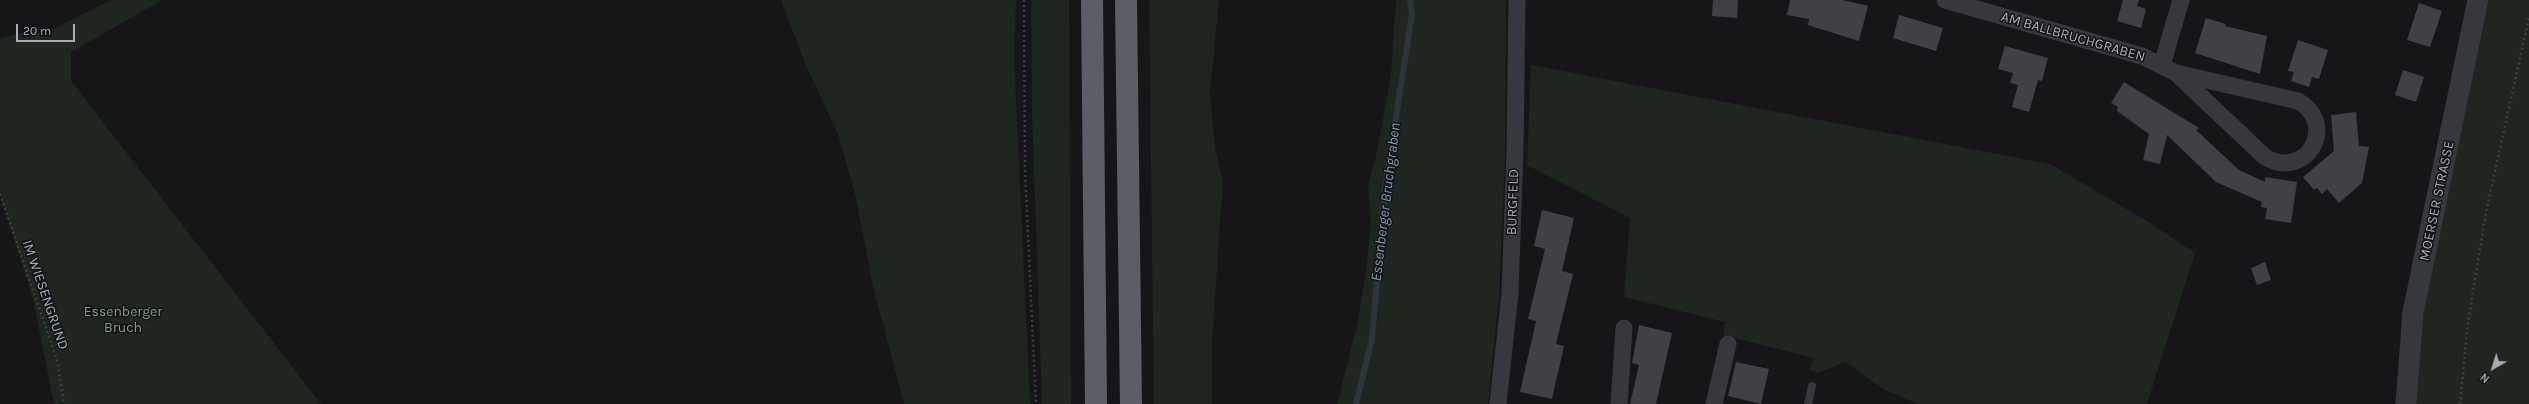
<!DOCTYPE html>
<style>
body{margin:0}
#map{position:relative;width:2529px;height:404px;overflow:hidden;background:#161618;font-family:Karla,sans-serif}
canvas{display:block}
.north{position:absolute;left:2473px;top:348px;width:40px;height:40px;-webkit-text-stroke:3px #111113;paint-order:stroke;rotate:219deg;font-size:11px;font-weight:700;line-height:16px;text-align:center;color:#a8adb8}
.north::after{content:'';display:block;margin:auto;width:14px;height:18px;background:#a8adb8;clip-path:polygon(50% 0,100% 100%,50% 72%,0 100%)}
.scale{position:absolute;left:16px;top:24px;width:59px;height:18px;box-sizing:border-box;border:2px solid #a8adb8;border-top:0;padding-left:5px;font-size:12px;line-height:14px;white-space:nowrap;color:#a8adb8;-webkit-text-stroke:3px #111113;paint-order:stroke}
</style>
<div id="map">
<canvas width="2529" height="404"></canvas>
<div class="north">N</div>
<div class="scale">20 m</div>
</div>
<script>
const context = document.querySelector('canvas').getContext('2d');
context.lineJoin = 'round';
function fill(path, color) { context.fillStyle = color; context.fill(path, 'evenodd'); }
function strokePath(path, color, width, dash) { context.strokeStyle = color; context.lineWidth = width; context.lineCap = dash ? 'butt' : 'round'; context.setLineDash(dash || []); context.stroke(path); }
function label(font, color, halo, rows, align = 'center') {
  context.font = font + ' Karla,sans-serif'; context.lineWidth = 3; context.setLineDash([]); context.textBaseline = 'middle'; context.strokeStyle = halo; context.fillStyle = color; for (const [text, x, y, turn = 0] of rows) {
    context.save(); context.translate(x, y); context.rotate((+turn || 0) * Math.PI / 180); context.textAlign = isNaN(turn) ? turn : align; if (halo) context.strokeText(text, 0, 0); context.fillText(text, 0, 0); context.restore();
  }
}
const green = new Path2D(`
 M111,0H162L71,52V81L321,404H54L32,295L0,194V39L23,32L45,33Z
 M781,0H1016L1014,56L1030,404H904L874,290L855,194L838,134L805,63Z
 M1031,0H1069L1071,404H1042L1032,112Z
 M1149,0H1219L1210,92L1215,149L1223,181L1212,341V404H1154Z
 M1396,0H1506L1505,160L1499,294L1488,404H1337L1357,324L1366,272L1371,222L1368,185L1377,152L1391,74Z
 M2489,0H2529V404H2416L2422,315Z
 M1531,65L2050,164L2147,221L2195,253L2147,404H1918L1885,390L1845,362L1818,373L1809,370L1814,358L1723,335L1725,322L1624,297L1630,218L1527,165Z`);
const stream = new Path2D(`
 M1356,404L1372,339L1385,188L1412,14L1410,0`);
const building = new Path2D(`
 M1713,0H1738L1737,18L1712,16Z
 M1790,0H1843L1868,6L1859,41L1811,26L1808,25L1809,19L1787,15Z
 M2123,0H2139L2137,6L2146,9L2141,28L2117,21Z
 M2419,3L2442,11L2430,47L2407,40Z
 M1899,15L1943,28L1936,51L1893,38Z
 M2206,18L2226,24L2225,26L2267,36L2260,74L2195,53Z
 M2298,40L2328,50L2319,79L2312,77L2309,87L2291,81L2294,72L2288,71Z
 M2005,46L2048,58L2042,81L2038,80L2029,112L2012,107L2018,85L2010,83L2013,73L1998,69Z
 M2403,70L2424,77L2416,102L2395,95Z
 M2124,82L2199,128L2196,130L2239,170L2265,182V177L2297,182L2291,223L2265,219L2267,208L2261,207L2262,202L2216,182L2167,135L2160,164L2143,160L2149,134L2117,111L2118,107L2111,103Z
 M2356,112L2359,146L2369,147L2362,183L2339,203L2327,189L2322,194L2317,188L2314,190L2303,177L2334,151L2331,115Z
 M1542,210L1574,218L1562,271L1573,274L1556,344L1564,346L1552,399L1520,392L1536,321L1528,319L1545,249L1534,246Z
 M2265,262L2271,280L2257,285L2251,268Z
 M1639,325L1672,333L1656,404H1630L1639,365L1632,363Z
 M1736,362L1769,369L1761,404L1728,396Z`);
const path = new Path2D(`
 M1024,0L1025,170L1036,404
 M0,194L57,360L64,404
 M2460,404L2468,322L2486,212L2529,17`);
const service = new Path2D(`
 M1808,404L1812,386`);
const minor = new Path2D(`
 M1945,0L2142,56L2176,73L2265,157C2306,181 2339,125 2298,101L2176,73
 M2162,65L2181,0
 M1498,404L1510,293L1515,151L1517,0
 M1619,404L1624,328
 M1714,404L1728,344`);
const tertiary = new Path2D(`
 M2406,404L2413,312L2478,0`);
const trunk = new Path2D(`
 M1092,0L1096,404
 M1126,0L1131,404`);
const streetNames = [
 ["AM BALLBRUCHGRABEN",2073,37,16],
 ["MOERSER STRASSE",2437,201,-78],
 ["BURGFELD",1513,202,-88],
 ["IM WIESENGRUND",45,295,71]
];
const parkNames = [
 ["Essenberger",123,312],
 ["Bruch",123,328]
];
const waterNames = [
 ["Essenberger Bruchgraben",1386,202,-83]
];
fill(green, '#1e261f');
strokePath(stream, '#2c353c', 6);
fill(building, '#404145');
strokePath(path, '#3d3f44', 2.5, [2, 3]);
strokePath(service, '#37383d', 8);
strokePath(minor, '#37383d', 17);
strokePath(tertiary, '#37383d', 21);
strokePath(trunk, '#5b5e65', 22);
label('14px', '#a8adb8', '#111113', streetNames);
label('14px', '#7fa381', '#111113', parkNames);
label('italic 15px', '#7f9bb3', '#111113', waterNames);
</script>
